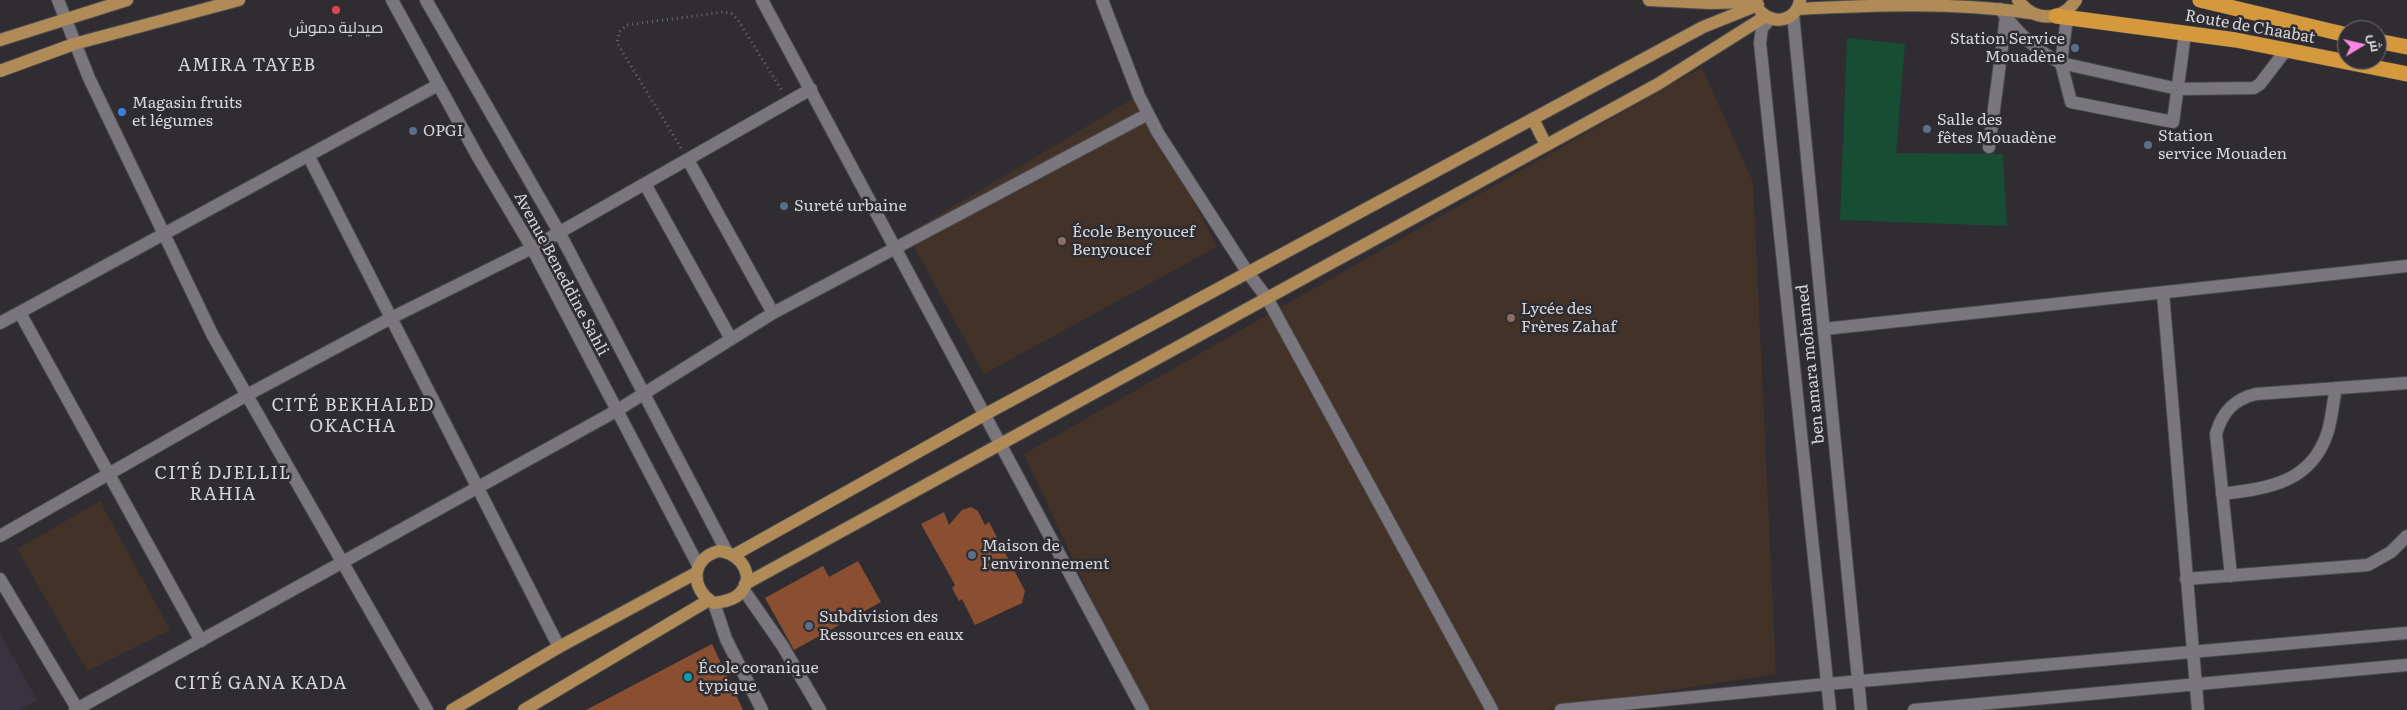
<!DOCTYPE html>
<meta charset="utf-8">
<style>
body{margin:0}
#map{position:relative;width:2407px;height:710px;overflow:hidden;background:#2f2d32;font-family:Literata,Cairo,serif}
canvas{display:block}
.north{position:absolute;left:2337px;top:20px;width:50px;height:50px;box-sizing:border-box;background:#2f2d32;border:1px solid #717074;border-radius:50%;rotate:81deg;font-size:14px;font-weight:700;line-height:20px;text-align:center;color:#d5d4d8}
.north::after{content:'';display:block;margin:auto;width:18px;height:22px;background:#fd86e2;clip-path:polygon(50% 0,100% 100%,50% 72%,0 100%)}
</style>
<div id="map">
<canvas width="2407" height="710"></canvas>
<div class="north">ش</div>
</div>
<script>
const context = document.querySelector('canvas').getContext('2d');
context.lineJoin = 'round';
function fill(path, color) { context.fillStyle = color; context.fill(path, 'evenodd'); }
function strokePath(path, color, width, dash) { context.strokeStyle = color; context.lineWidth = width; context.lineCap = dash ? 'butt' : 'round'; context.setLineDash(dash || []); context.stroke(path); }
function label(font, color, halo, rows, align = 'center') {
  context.font = font + ' Literata,Cairo,serif'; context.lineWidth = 5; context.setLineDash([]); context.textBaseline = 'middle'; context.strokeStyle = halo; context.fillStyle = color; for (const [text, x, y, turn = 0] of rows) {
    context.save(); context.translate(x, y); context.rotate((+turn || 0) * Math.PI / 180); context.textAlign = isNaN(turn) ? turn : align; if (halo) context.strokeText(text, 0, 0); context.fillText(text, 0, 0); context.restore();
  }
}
const built = new Path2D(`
 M0,633L37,700L19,710H0Z`);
const education = new Path2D(`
 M1702,67L1753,182L1776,674L1546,710H1143L1024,454Z
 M1139,95L1217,247L984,374L907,234Z
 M100,501L170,630L87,671L17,549Z`);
const green = new Path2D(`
 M1847,38L1905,44L1896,153L2003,154L2007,226L1840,220Z`);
const building = new Path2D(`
 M971,507L978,511L985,525L989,522L1025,591L1022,603L975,625L962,599L959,601L952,588L955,585L921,524L944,512L949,525L962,510Z
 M858,561L881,602L794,650L765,598L823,566L829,577Z
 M712,644L743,710H586Z`);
const path = new Path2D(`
 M681,148L617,43L619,32L627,25L724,12L732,14L738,20L782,91`);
const minor = new Path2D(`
 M58,0L89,78L213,336L427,710
 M392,0L478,157L532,248L698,565
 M426,0L559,232L727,552
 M762,0L1143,710
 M1102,0L1139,96L1158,133L1248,273L1267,298L1492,710
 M2000,9C2016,31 2036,51 2061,63L2178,89L2254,88L2260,84L2286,50
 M1793,14L1861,710
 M1771,18L1762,28L1760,43L1830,710
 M2067,18L2061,63L2071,102L2173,122L2185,34
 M1989,147L2006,17
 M309,157L559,647
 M688,160L773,313
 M645,184L731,339
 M2163,293L2198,710
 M20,313L201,641
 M0,323L438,85
 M1824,329L2407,266
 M2222,494C2269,488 2312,483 2328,431C2332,417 2333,402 2336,388
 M0,536L247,395L391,318L532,248L811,89
 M2231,576L2216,434C2222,412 2234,399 2256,394L2407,383
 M0,579L78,710
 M2186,579L2368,565L2391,552L2407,536
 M743,589L782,645L820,710
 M714,603L726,639L762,710
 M75,710L616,411L773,313L1148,114
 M1561,710L1827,684L2407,633
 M1914,710L2407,665`);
const major = new Path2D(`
 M1649,0L1709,3L1757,2
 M2018,0C2034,22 2061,22 2076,0
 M1797,9C1876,5 1952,2 2030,13
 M1761,12C1775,26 1797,20 1800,0
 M0,40L127,0
 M0,71L74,44L239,0
 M1533,119L1546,145
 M719,551C742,553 758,579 737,596C730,601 722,602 714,603C690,590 690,558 719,551Z
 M734,555L984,415L1703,27L1758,5
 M745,584L1658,84L1766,16
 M452,710L559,647L696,573
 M524,710L709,600`);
const highway = new Path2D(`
 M2200,0L2347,35
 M2056,16L2236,40L2407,74
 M2377,41L2407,47`);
const markers = [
 [336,10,5,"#e0444e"],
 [2075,48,5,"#5c6f8a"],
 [122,112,5,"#3f7fe0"],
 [1927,129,5,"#5c6f8a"],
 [413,131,5,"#5c6f8a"],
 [2148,145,5,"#5c6f8a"],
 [784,206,5,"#5c6f8a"],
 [1062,241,5,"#8d6e63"],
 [1511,318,5,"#8d6e63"],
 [972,555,5,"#5c6f8a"],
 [809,626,5,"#5c6f8a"],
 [688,677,5,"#0f9aa8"]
];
const streetNames = [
 ["Route de Chaabat",2250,27,10],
 ["Avenue Beneddine Sahli",561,274,62],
 ["ben amara mohamed",1811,364,-96]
];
const poiNames = [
 ["صيدلية دموش",336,28,"center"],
 ["Station Service",2065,39,"right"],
 ["Mouadène",2065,57,"right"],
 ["Magasin fruits",132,103],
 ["et légumes",132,121],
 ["Salle des",1937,120],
 ["fêtes Mouadène",1937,138],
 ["OPGI",423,131],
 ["Station",2158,136],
 ["service Mouaden",2158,154],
 ["Sureté urbaine",794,206],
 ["École Benyoucef",1072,232],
 ["Benyoucef",1072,250],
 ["Lycée des",1521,309],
 ["Frères Zahaf",1521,327],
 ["Maison de",982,546],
 ["l'environnement",982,564],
 ["Subdivision des",819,617],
 ["Ressources en eaux",819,635],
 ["École coranique",698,668],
 ["typique",698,686]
];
const neighbourhoodNames = [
 ["AMIRA TAYEB",247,66],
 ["CITÉ BEKHALED",353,406],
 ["OKACHA",353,427],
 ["CITÉ DJELLIL",223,474],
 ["RAHIA",223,495],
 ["CITÉ GANA KADA",261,684]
];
fill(built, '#38343f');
fill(education, '#423227');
fill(green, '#174d33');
fill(building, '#8a4e31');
strokePath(minor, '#4c4b4f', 14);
strokePath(major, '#4c4b4f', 14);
strokePath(highway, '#4c4b4f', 16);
strokePath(path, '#6c6a6f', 3, [1, 4]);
strokePath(minor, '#79777d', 12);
strokePath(major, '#b08b57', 12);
strokePath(highway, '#d4983d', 15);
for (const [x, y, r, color] of markers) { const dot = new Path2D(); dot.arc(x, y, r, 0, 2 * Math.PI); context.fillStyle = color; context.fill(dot); strokePath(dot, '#2f2d32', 2); }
label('16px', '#d5d4d8', '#2f2d32', streetNames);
label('16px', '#d5d4d8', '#2f2d32', poiNames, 'left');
context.letterSpacing = '1px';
label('18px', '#d5d4d8', '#2f2d32', neighbourhoodNames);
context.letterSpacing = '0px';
</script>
